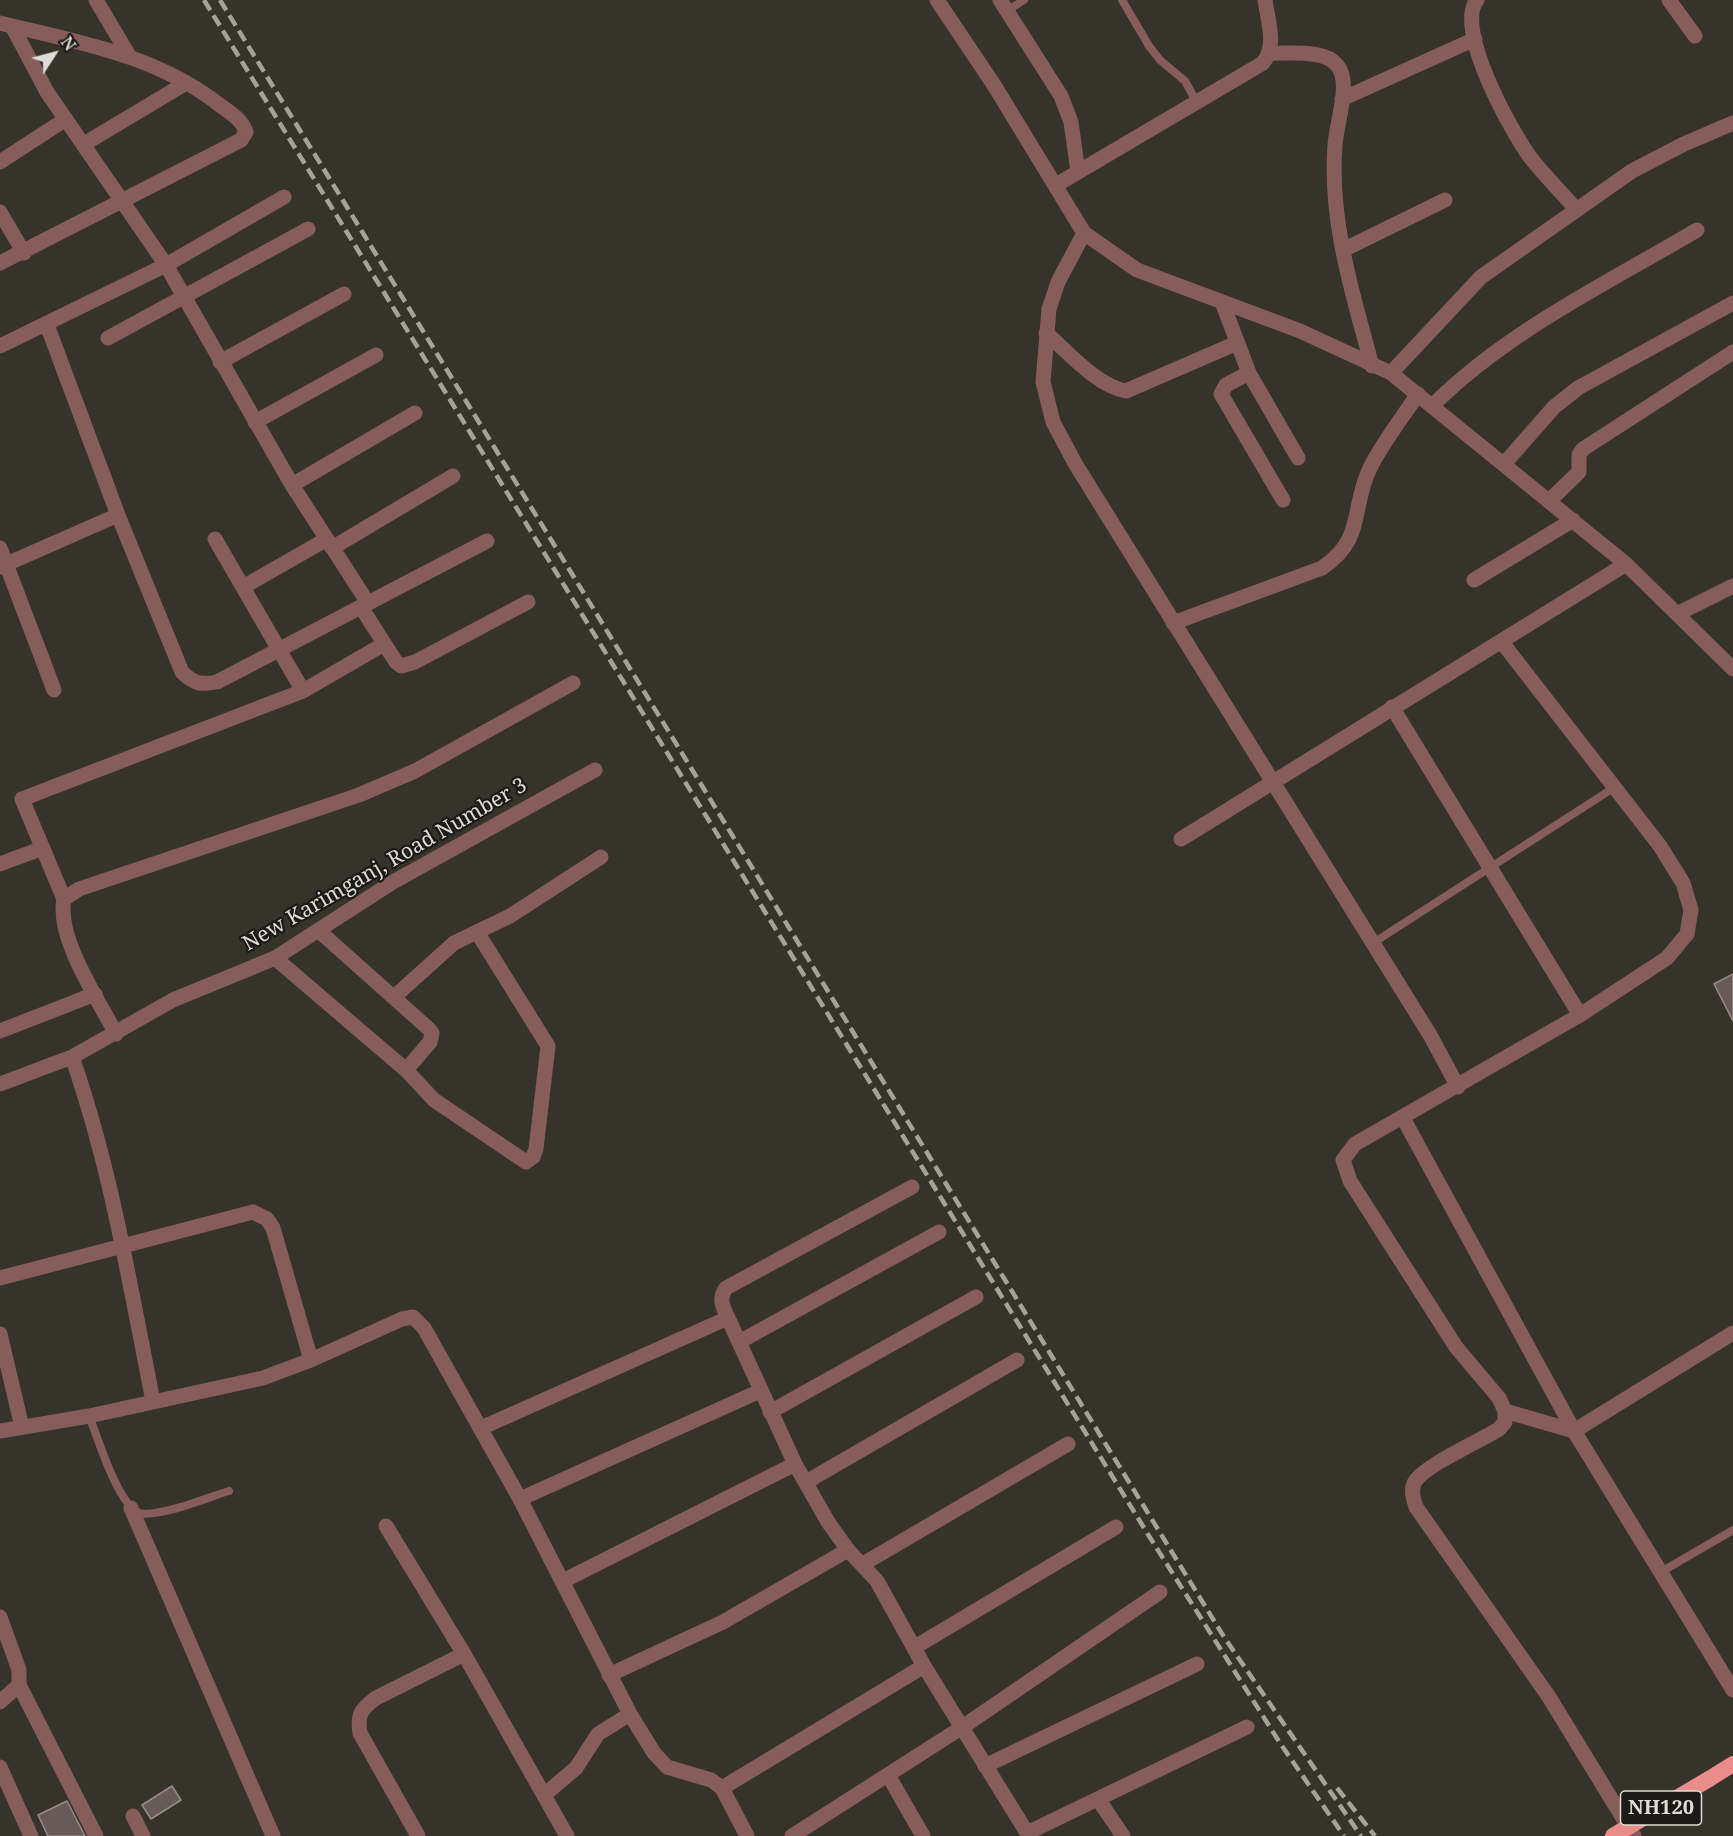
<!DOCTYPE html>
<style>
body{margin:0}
#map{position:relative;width:1733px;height:1836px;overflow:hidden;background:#36332a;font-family:"Noto Serif",serif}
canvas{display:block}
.north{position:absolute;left:24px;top:24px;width:60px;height:60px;-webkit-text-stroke:4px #1c1a17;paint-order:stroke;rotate:54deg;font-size:16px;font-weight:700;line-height:24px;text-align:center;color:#dedcd6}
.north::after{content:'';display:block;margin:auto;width:21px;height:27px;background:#dedcd6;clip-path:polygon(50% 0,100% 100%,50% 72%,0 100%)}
</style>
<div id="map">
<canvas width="1733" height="1836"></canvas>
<div class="north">N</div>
</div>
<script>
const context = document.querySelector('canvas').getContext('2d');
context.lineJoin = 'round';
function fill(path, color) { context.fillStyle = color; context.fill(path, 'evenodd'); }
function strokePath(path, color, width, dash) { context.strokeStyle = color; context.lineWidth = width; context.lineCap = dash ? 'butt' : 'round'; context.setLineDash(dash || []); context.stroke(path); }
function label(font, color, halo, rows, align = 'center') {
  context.font = font + ' "Noto Serif",serif'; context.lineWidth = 4.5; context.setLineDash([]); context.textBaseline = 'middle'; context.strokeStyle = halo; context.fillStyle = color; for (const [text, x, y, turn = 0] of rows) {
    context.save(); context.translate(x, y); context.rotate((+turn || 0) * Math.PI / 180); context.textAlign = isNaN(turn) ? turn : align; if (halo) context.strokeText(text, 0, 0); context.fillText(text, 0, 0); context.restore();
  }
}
const building = new Path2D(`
 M1733,974V1021L1714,984Z
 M172,1786L181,1800L151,1819L142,1805Z
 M67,1801L85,1836H48L38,1815Z`);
const service = new Path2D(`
 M1122,0L1149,46L1160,60L1185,81L1197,103
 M1007,11L1024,0
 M1373,943L1615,787
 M89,1416C98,1438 118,1506 140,1513C158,1518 209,1497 229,1491
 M1661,1572L1733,1530`);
const minor = new Path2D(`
 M96,0L128,54
 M937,0L994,85L1084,233L1137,270L1300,331L1391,373L1626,564L1733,669
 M1000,0L1061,96L1071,122L1078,172
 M1477,0C1454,28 1511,131 1530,157C1544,175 1561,192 1576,209
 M1669,0L1695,36
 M0,23C77,42 157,55 221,106C231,113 242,120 246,132L241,140L0,263
 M12,26L47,92L166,265L292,485L368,603
 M1271,53C1289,54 1324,49 1337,65C1352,82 1336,124 1335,145C1329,221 1353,294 1372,366
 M1342,99L1475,39
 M84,144L186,83
 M0,162L66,119
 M1056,185L1263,63C1277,45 1268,22 1265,0
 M0,212L24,253
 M1084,233L1058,282L1049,309L1043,382L1053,422L1076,465L1430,1035L1458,1087
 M1343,250L1445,200
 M1222,302L1249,373L1298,458
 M47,325L118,515L182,672C194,684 201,685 217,682L487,541
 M1046,333C1069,353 1096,385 1126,391L1237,343
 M108,338L308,229
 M0,346L166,265L284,197
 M220,362L344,294
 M1249,373L1226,385L1221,394L1283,500
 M1391,373L1481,277L1632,171L1684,144L1733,123
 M1432,406C1507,331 1606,284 1697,230
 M255,422L376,355
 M1504,464L1554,407L1578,388L1733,303
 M292,485L415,413
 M1549,501L1579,472V455L1583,449L1733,352
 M215,539L303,691
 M0,548L54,690
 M332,548L453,476
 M0,567L118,515
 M1474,580L1573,520
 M243,587L327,539
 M361,607L396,662L401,666L415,662L528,602
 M1679,613L1733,586
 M1173,623L1322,568C1366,538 1350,509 1370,468C1383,442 1402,418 1418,394
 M1501,641L1660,846L1683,883L1691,910L1687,934L1667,958L1580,1015L1355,1144L1343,1160L1350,1181L1456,1347L1499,1398L1505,1411V1422L1499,1429C1478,1442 1430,1463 1416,1480C1410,1488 1413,1498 1416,1507L1549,1697L1634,1836
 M1392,707L1580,1015
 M1181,839L1626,564
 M0,864L43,848
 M64,899L22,799L303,691L384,644
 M319,931L429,1029L432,1033L430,1042L406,1070
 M275,958L406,1070L434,1100L526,1162L533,1157L536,1149L548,1046L477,932
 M394,997L454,943L510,916L601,857
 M0,1031L95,994
 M116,1034C98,999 56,938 64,899L79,889L359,795L415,771L573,683
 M72,1057C111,1168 130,1286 153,1401
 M0,1084L72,1057L173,1000L275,958L393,882L595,770
 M1403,1118L1574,1431L1733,1690
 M0,1278L253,1212L267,1219L273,1228L311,1360
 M728,1318L795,1464L828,1522L848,1550L877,1581L924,1666L1029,1836
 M0,1334L22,1427
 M739,1342L939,1232
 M1505,1411L1574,1431L1733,1333
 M770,1412L976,1297
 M481,1428L728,1318C723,1307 718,1299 726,1288L912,1187
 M0,1431L89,1416L263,1378L311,1360L402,1319L413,1317L424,1328L520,1499L630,1714L654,1753L667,1767L711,1780L722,1788L747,1836
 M806,1482L1017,1360
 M520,1499L760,1391
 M131,1508L273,1836
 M386,1526L464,1654L567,1836
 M863,1564L1068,1444
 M563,1581L795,1464
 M0,1617L19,1670V1685L0,1702
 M915,1647L1116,1527
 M609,1675L723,1622L848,1550
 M19,1685L96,1836
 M985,1766L1197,1664
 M0,1767L31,1836
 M888,1775L923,1836
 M722,1788L924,1666
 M544,1795L576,1768L598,1734L630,1714
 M1098,1799L1123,1836
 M133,1816L143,1836
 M1027,1833L1247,1727
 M418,1836L360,1733C357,1715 361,1709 376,1698L464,1654
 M792,1836L961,1728L1160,1592`);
const trunk = new Path2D(`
 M1709,1779L1733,1764`);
const rail = new Path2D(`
 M204,0L1149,1536L1280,1743L1344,1836
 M220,0L1224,1637L1361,1836
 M1337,1788L1375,1836`);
const trunkBridge = new Path2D(`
 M1613,1836L1709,1779`);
const shields = [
 [1661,1808,81]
];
const shieldNames = [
 ["NH120",1661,1808]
];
const streetNames = [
 ["New Karimganj, Road Number 3",385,865,-30]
];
fill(building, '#665b58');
strokePath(building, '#978b88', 1.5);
strokePath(service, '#875d5b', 8);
strokePath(minor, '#875d5b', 15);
strokePath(trunk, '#ea8c8a', 16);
strokePath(rail, '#a4a29b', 4.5, [12, 6]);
strokePath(trunkBridge, '#ea8c8a', 16);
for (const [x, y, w] of shields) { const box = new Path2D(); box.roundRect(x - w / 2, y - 17, w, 34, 4.5); context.fillStyle = '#1c1a17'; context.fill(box); strokePath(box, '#dedcd6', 1.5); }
label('bold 20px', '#dedcd6', null, shieldNames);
label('21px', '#dedcd6', '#1c1a17', streetNames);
</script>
